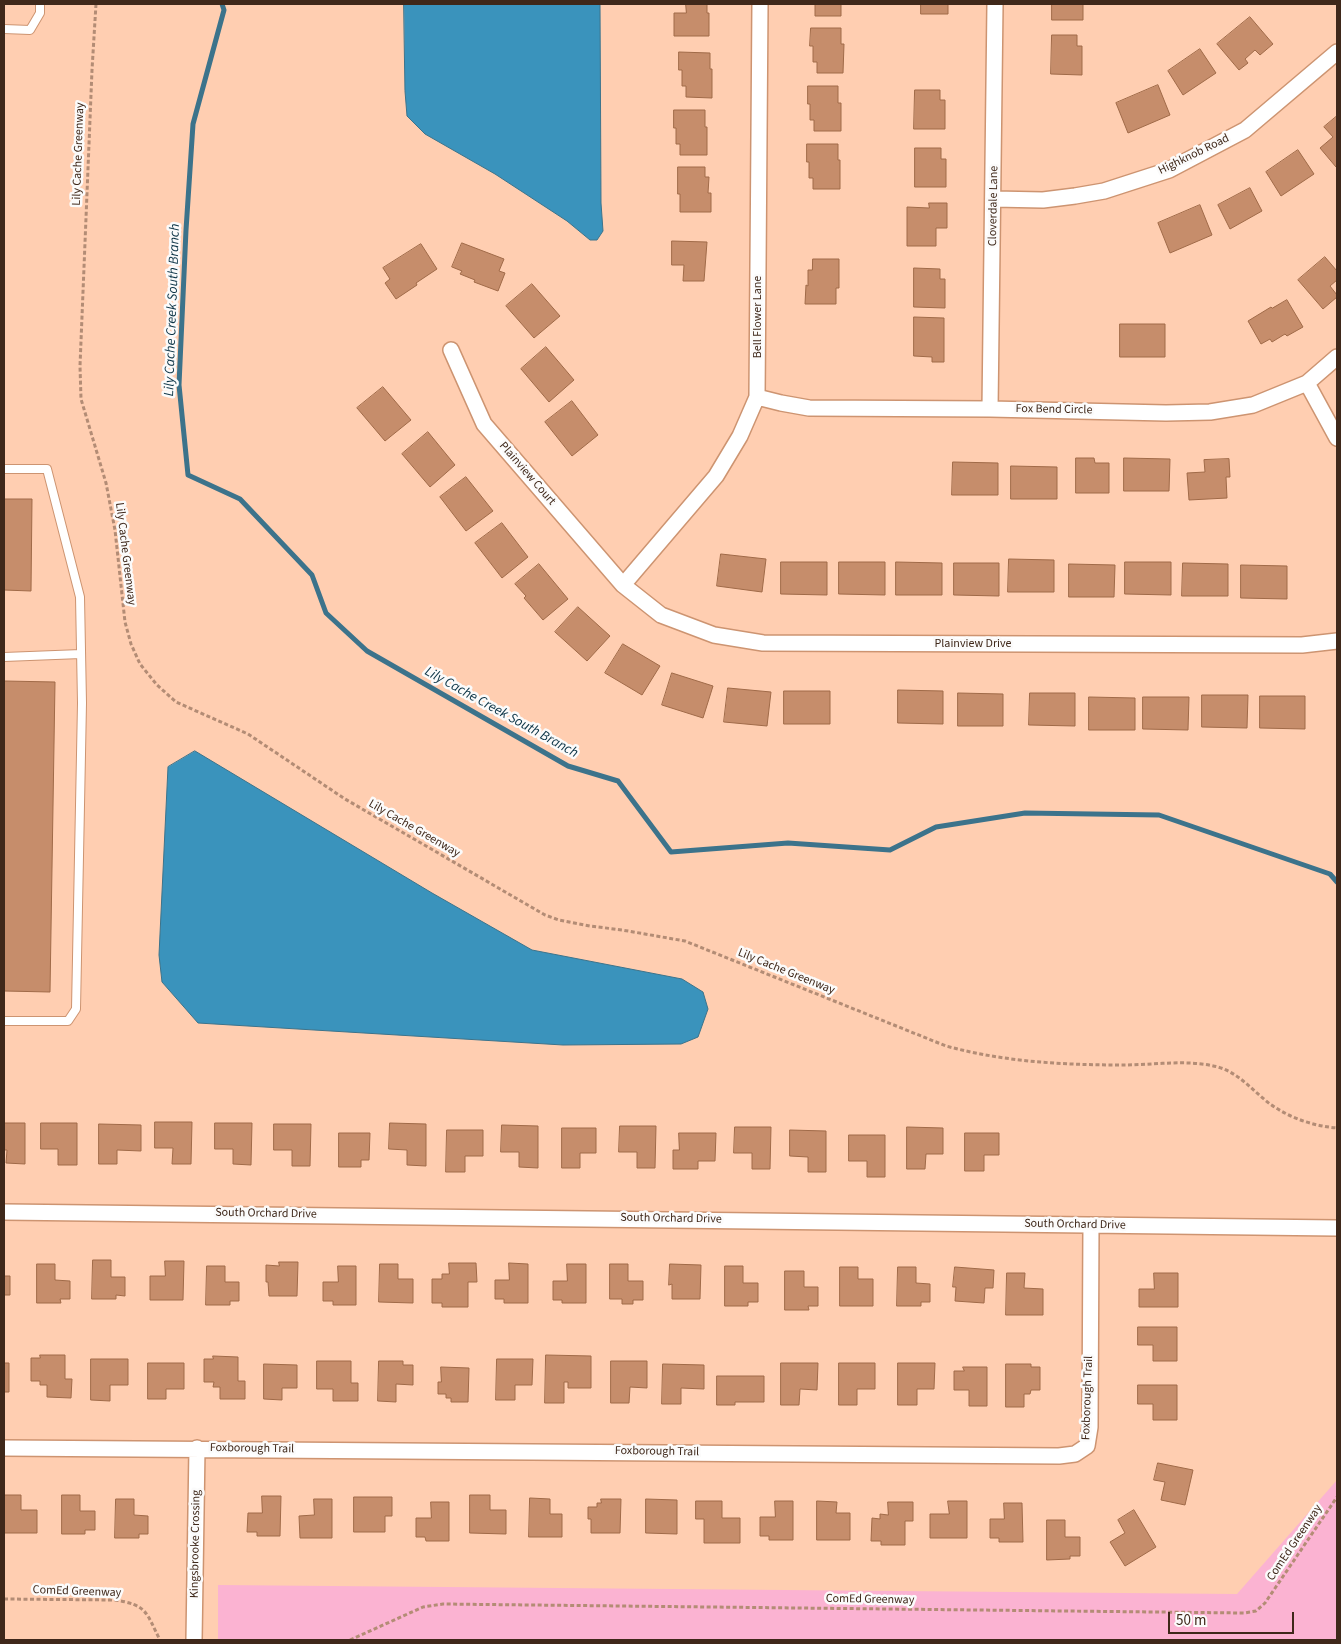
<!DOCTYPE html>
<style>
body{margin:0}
#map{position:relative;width:1341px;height:1644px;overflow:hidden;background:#ffceb1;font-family:"Source Sans 3",sans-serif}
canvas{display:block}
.frame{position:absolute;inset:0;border:5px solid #3f281a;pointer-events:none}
.scale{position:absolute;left:1168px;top:1612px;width:126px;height:22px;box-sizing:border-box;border:2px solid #3f281a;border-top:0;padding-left:6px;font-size:15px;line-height:18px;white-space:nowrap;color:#3f281a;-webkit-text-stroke:4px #fbfbfb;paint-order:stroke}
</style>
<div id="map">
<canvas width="1341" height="1644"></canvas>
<div class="frame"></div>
<div class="scale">50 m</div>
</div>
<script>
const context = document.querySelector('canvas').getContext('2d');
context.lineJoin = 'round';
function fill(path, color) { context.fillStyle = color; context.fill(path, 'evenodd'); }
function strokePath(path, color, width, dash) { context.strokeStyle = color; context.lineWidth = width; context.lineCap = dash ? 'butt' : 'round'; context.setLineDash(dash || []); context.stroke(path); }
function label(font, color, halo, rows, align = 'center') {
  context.font = font + ' "Source Sans 3",sans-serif'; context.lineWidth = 5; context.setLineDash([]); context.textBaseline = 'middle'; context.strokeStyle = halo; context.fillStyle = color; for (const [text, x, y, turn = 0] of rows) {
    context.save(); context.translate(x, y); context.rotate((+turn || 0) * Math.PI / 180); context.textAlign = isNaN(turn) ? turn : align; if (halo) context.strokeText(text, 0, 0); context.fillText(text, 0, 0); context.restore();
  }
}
const green = new Path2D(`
 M1337,1480V1640H218V1585L1237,1594Z`);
const water = new Path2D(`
 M404,4H600L601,203L603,231L597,240H590L567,221L495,174L425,134L407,116L405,91Z
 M195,751L432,893L532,950L682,979L703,992L708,1009L698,1037L681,1044L563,1045L198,1023L162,982L159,955L168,767Z`);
const stream = new Path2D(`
 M222,4L224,10L193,124L186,230L179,385L188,475L240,499L312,575L326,613L367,651L568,766L618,781L671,852L788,843L890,850L936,827L1025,813L1159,815L1330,874L1337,882`);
const building = new Path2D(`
 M686,4H707V13H709V36H674V13H686Z
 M811,4H841V16H815V5Z
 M921,4H948V14H921Z
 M1052,4H1083V20H1052Z
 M1250,17L1273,44L1260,55L1255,50L1245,59L1248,63L1239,70L1217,44Z
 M811,28H841V44H844L843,73H817V62H813V46H810Z
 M1052,35H1077V46H1082V75L1051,74Z
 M1200,49L1216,73L1183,95L1168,71Z
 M679,52L710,53V69H712V98L686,97V86H682V70H679Z
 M1158,85L1170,115L1128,133L1116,103Z
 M808,86H838V103H841V131H814V120H810V104H808Z
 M915,90H940V100H945V129H914Z
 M674,110H705V127H707V155H680V144H676V128H674Z
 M1337,116V166L1336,167L1320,148L1333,137L1324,127Z
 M807,144H838V160H840V189H813V178H809V162H807Z
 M915,148H941V159H946V187H915Z
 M1298,150L1314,174L1281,196L1266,172Z
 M678,167H705V177H709L708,193H711V212H680V194H678Z
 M1250,188L1262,211L1230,229L1218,205Z
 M929,203H947V228H936V246H907V207L929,208Z
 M1200,205L1212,235L1170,253L1158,223Z
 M672,241L707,242L704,281H683L684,265H672Z
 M462,243L504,259L499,271L505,273L498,291L474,282L475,280L460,274L462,271L452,267Z
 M421,244L437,269L416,283L417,285L396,299L385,283L390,279L383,268Z
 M1325,257L1337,271V280L1330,286L1337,295V297L1323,309L1298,280Z
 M813,259H839V288H836V304H805L806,285L808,286V270H812Z
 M914,268L940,269V279H945V308L914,307Z
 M532,284L560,316L534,338L506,306Z
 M1287,300L1303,327L1287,336L1285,334L1272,342L1270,339L1261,344L1248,321L1271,307L1272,308Z
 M914,317L944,318V362H932V357L914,356Z
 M1120,324H1165V357H1120Z
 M546,347L574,380L549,402L521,369Z
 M383,387L411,420L385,441L357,408Z
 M572,401L598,435L572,456L545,422Z
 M428,432L455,465L430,487L402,454Z
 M1076,458H1094L1095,463H1109V493H1076Z
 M1124,458L1170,459L1169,491H1124Z
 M1229,459L1230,477H1226L1227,498L1189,500L1187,473L1205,472L1204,460Z
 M953,462L998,463V495H952Z
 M1011,466L1057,467V499H1011Z
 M466,477L493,511L466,531L440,497Z
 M4,499H32L31,591L4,590Z
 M502,523L528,557L502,578L475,543Z
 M721,554L766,559L762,592L717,586Z
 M1009,559L1054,560V592H1008Z
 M781,562H827V595L781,594Z
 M839,562H885V595L839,594Z
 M896,562L942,563V595H896Z
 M1125,562H1171V595L1125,594Z
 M954,563H999V596L954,595Z
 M1183,563L1228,564V596H1182Z
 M539,564L568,599L543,620L524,598L526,596L515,584Z
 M1069,564L1115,565L1114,597H1069Z
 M1241,565L1287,566V599L1241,598Z
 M578,607L610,636L587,661L555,632Z
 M623,644L660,666L642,695L605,673Z
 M672,673L713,686L703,718L662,705Z
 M4,681L55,682L50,992L4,991Z
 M728,688L771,692L767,726L724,722Z
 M898,690L943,691V724L898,723Z
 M784,691H830V724H784Z
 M958,693L1003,694V726H958Z
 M1030,693H1075V726L1029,725Z
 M1202,695H1248L1247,728L1202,727Z
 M1260,696H1305V729L1260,728Z
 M1089,697L1135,698V730H1089Z
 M1143,697H1189L1188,730L1143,729Z
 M155,1122H192L191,1164H172L173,1148H155Z
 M4,1123H25V1164L6,1163L7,1150H4Z
 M41,1123H77V1165H58V1149H41Z
 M215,1123H252L251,1165L233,1164V1149H215Z
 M390,1123L426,1124V1166L407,1165V1150L389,1149Z
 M99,1124L141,1125V1151L117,1150V1164H99Z
 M274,1124H311L310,1166H292V1150H274Z
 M502,1125L538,1126V1168L519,1167V1152H501Z
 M620,1126H656L655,1168H637V1152H619Z
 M735,1127H771L770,1169H752V1153H734Z
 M907,1127L943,1128V1154H926L925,1169H907Z
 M562,1128H596V1153H580V1168H562Z
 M447,1130H483V1156H465V1172H446Z
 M790,1130L826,1131V1172H808V1157L790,1156Z
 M339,1133H370L369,1160H361V1167H339Z
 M679,1133H716L715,1161H698V1169H673V1150H679Z
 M965,1133H999V1155H984V1171H965Z
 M849,1135H885V1177H867V1161H849Z
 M93,1260H111V1277H125V1296L116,1295V1299H92Z
 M165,1261H184L183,1300H150V1276H165Z
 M279,1262H298L297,1296H269L268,1282H266V1265L279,1266Z
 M449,1263H476L477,1282H468V1307H442V1303H432V1279H442V1274H449Z
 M509,1263L528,1264V1303H504V1299H495V1280H509Z
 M37,1264H55V1280L70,1281V1299H60L61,1303H37Z
 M380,1264H398V1279H413V1303L379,1302Z
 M567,1264H586V1303H562V1300H553V1281H567Z
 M610,1264H628V1281H643V1300H633V1304H622V1299H610Z
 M670,1264L701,1265L700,1299H672V1284L669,1285Z
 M207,1266H225V1282H239V1301H230V1305H206Z
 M338,1266H356V1305H333V1301H323V1282H338Z
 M725,1266H743V1283H758V1302H748V1306H725Z
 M840,1267H858V1279H873V1306H840Z
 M898,1267H916V1283L930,1284V1302H921V1306H897Z
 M955,1267L994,1270L993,1288H985L984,1303L955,1301L956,1287H953Z
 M785,1271H804V1287H818V1306H808L809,1310H785Z
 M1007,1273H1025L1024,1288L1043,1289V1315H1006Z
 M1154,1273H1178V1307H1139V1289H1154Z
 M4,1276H10V1295H4Z
 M1138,1327H1177V1361H1153V1345H1138Z
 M40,1355H65V1379H72L71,1398L47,1397V1385H40V1381H31V1358H40Z
 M546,1355L591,1356V1388H568V1382H564V1403H545Z
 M213,1356L238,1357V1381H245V1399H220V1387H213L214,1382H204V1359H213Z
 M91,1359H128V1385H110V1401L91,1400Z
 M497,1359H533L532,1385H515V1400H496Z
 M317,1361H351V1383H358V1401H333V1389H317Z
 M379,1361H403V1365H413V1385L396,1384V1402L378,1401Z
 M611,1361H647V1388L630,1387L629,1403H611Z
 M4,1363H9V1392H4Z
 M148,1363H184V1389H166V1399H148Z
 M781,1363H818L817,1390L800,1389L799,1405H781Z
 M839,1363H875V1389H857V1405H839Z
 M898,1363H935L934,1389H917V1405H898Z
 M264,1364L297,1365V1388H282V1400L264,1399Z
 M663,1364L704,1365V1389L681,1388V1404H662Z
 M1006,1364H1031V1367H1040V1390H1031L1030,1394H1024V1407H1006Z
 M441,1367L469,1368L468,1402H451V1398H446V1394H438V1382H441Z
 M963,1367H987V1406H969V1390H954V1371H964Z
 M717,1376H764V1402H735V1405H717Z
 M1138,1385H1177V1420H1153V1404H1138Z
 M1158,1463L1193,1470L1185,1505L1161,1500L1165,1482L1154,1480Z
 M4,1495H21V1510H37V1533H4Z
 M62,1495H80V1511H95V1530H85V1534H62Z
 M470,1495H490V1510H506V1534L470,1533Z
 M262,1496H281L280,1536H257V1532H247L248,1513H262Z
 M354,1497H392V1516H385V1532H354Z
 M530,1498L550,1499V1514H562V1537H529Z
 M116,1499H134V1515L148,1516V1534H139V1538H115Z
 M314,1499H332V1538H300L299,1516L314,1515Z
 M601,1499H621L620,1533H591V1519H588V1507H597V1503H601Z
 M646,1499L677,1500V1534L646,1533Z
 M696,1501H722V1518H740V1543H704V1519H696Z
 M775,1501H793V1540H769V1536H760V1517H775Z
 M817,1501L837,1502L836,1513H850V1540H817Z
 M948,1501H967V1538H930V1514H949Z
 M431,1502H449V1541H426L425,1537H416V1518H431Z
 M888,1502H913V1521H905V1545H881V1541H871L872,1518L880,1519V1514L888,1515Z
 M1004,1503H1022L1023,1542H999V1538H990V1519H1004Z
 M1134,1510L1156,1547L1125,1566L1110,1542L1125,1533L1118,1520Z
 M1047,1520H1065V1537H1080V1556H1070V1559L1047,1560Z`);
const path = new Path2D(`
 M96,4L92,70L80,366L81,399L106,483L115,530L125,622L131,644L140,664L157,685L176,702L248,734L345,799L545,915L559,920L590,926L622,930L685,941L946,1046C1005,1062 1063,1065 1123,1065C1154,1065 1188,1059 1218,1067C1239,1073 1253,1091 1270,1104C1290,1118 1313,1126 1337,1128
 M4,1599L115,1600C148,1605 146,1613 160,1640
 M350,1640L423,1607L443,1604L1244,1613L1256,1611L1265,1603L1337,1497`);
const lane = new Path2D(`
 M4,29L30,30L40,13V4
 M4,469H47L80,597L82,703L76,1009L68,1021H4
 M4,657L81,654`);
const street = new Path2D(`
 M994,199L1043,200L1075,196L1104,191L1169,170L1245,130L1337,52
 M451,350L484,424L623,585L661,615L714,635L763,643L1302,645L1337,641
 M1307,383L1337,438
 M757,397L781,403L809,408L990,409L1166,413L1210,412L1253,405L1307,383L1337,357
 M990,409L995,4
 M623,585L716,476L740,436L757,397L760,4
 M4,1212L1337,1228
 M4,1448L1059,1456L1075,1454L1087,1446L1090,1427L1091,1225
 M194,1640L197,1448`);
const streetNames = [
 ["Lily Cache Greenway",79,154,-88],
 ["Highknob Road",1194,155,-26],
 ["Cloverdale Lane",994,206,-89],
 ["Bell Flower Lane",758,317,-90],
 ["Fox Bend Circle",1054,410,1],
 ["Plainview Court",527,474,49],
 ["Lily Cache Greenway",125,554,83],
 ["Plainview Drive",973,644],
 ["Lily Cache Greenway",414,829,30],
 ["Lily Cache Greenway",786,972,22],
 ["South Orchard Drive",266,1214,1],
 ["South Orchard Drive",671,1219,1],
 ["South Orchard Drive",1075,1225,1],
 ["Foxborough Trail",1088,1398,-88],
 ["Foxborough Trail",252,1449,1],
 ["Foxborough Trail",657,1452,1],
 ["ComEd Greenway",1295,1543,-56],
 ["Kingsbrooke Crossing",196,1544,-89],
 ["ComEd Greenway",77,1592,2],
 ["ComEd Greenway",870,1600,1]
];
const waterNames = [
 ["Lily Cache Creek South Branch",173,310,-88],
 ["Lily Cache Creek South Branch",501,713,29]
];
fill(green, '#fbb3d2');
fill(water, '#3a93bc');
strokePath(water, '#3c738b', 1);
strokePath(stream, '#3c738b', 5);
fill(building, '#c68d6b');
strokePath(building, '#a06a48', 1);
strokePath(lane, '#cd9471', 10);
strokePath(street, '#cd9471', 18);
strokePath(path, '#b38c75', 3, [4, 2.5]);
strokePath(lane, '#fff', 8);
strokePath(street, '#fff', 15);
label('12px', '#3f281a', '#fbfbfb', streetNames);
label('italic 14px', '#0b3345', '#fbfbfb', waterNames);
</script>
